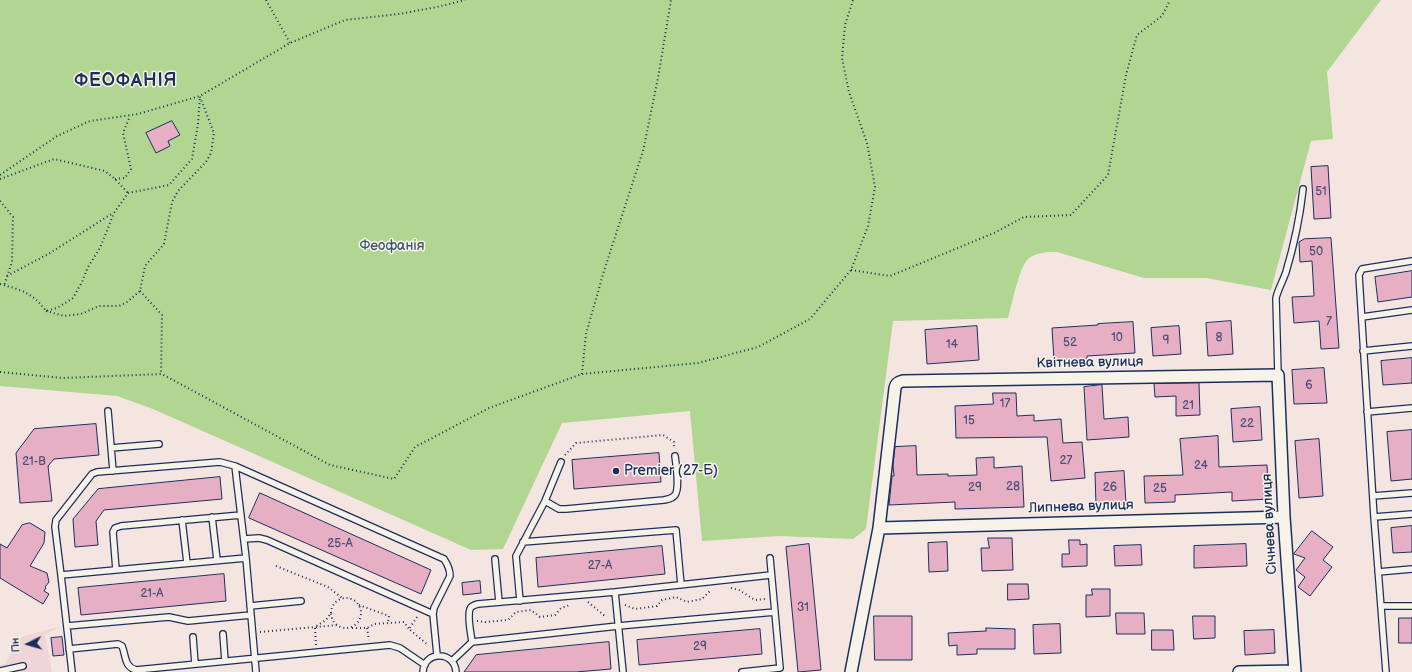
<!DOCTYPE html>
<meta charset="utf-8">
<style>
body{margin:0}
#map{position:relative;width:1412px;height:672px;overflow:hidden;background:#f4e5e1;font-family:"Balsamiq Sans",sans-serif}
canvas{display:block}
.north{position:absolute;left:8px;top:624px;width:40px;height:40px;-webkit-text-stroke:3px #f7f3e8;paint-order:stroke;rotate:265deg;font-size:11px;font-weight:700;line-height:16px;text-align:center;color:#1b2f5e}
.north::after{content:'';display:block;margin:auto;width:14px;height:18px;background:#1b2f5e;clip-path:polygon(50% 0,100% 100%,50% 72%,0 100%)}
</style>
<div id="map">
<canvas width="1412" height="672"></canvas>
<div class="north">Пн</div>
</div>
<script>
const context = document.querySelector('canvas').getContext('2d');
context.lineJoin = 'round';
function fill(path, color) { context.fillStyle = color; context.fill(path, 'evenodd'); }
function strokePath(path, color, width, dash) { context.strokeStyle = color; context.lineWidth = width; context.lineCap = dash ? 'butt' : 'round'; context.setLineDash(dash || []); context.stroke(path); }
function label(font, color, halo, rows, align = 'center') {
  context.font = font + ' "Balsamiq Sans",sans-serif'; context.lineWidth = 3; context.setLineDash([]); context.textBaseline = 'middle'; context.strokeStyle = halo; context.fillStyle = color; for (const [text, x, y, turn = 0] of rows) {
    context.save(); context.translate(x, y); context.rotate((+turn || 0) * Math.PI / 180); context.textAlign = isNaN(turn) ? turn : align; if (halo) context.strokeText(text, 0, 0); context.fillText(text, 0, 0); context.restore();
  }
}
const built = new Path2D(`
 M61,626L45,635L52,672H0V665L5,664L12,651L10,640Z`);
const green = new Path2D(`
 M0,0H1381L1327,72L1333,139L1311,141L1271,290L1206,278H1144L1057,252C1048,252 1036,252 1028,259C1019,268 1012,304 1008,318L893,321L866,529L853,539L779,536L702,541L690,411L562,423L503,549L471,550L153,409L117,396L0,386Z`);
const building = new Path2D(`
 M172,121L180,135L168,141L170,146L156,153L146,133Z
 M1328,166L1331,218L1314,219L1311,167Z
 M1331,238L1339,348L1321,349L1319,321L1294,323L1292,297L1314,296L1312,261L1300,262L1299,242L1304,239Z
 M1412,271V297L1378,302L1375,277Z
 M1231,321L1233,354L1208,356L1206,323Z
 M1133,322L1135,353L1087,356V359L1054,360L1052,328L1098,325V324Z
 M977,326L979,360L927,364L925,330Z
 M1179,326L1181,354L1153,356L1151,328Z
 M1412,358V383L1383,385L1381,361Z
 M1324,368L1327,403L1294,404L1292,370Z
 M1199,383L1200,415L1176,416V396L1155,397L1154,384Z
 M1102,385L1104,419L1128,417L1129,437L1087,440L1084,387Z
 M993,393H1016L1017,416L1034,415V421L1061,419L1063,443L1082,442L1085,478L1051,481L1047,437L956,438L955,406L993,404Z
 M1260,407L1262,440L1233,442L1231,409Z
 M96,424L99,455L54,459L48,466L52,501L20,503L16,453L34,429Z
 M1412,430V479L1391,481L1387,432Z
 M1218,436L1219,467L1267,465L1269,499L1232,501V492L1175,495V502L1145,503L1144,476L1183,475L1180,439Z
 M1319,439L1323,496L1299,498L1295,441Z
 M916,446L917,475L948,474V476L977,475L976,458L994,457V468L1022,466L1024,507L955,509V502L889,505L892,476H894L893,465L895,447Z
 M659,453L661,482L574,489L572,460Z
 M1124,471L1126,504L1096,505L1095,473Z
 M220,477L222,499L104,510L96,521L98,545L75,547L73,519L98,489Z
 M260,493L431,570L421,594L249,518Z
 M30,523L45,532L44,543L30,566L47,573L49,582L45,587L46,588L44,591L49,594L43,604L0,578V544L7,548L22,525Z
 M1412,526V552L1393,553L1391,528Z
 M1312,531L1333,547L1323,560L1332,567L1310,596L1298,587L1305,577L1296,570L1305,558L1294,554Z
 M988,538H1012L1013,570L982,571L981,548H989Z
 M1069,540H1080V545L1087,544V566L1062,567V554H1069Z
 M947,542L948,571L929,572L928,543Z
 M809,544L821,670L798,672L786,547Z
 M1246,544L1247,566L1194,568V546Z
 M1141,545L1142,565L1115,566L1114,546Z
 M662,546L665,574L538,587L536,558Z
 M224,574L226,601L81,615L78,588Z
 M480,581L481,593L463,595L462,583Z
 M1008,584H1028L1029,599L1008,600Z
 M1092,589H1110V616L1086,617V595H1092Z
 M1116,613H1144L1145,634H1117Z
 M874,616H912V660H875Z
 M1193,616H1215V638L1194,639Z
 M1399,618H1412V643H1399Z
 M1060,624L1061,653L1034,654L1033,625Z
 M986,628L1015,629V649H977V654L957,655V645L949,646L948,633L986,631Z
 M760,629L762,654L639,665L637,640Z
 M1152,630H1173L1174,650H1152Z
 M1274,630L1275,653L1245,655L1244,631Z
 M62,637L64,655L53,656L51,638Z
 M609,642L611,669L576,672H464L476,655Z`);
const path = new Path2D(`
 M266,0L290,43
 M0,175L57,136L90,121L138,114L200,96L290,43L345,20L399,14L437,7L465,0
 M0,179L54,159L105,171L115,179L128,193
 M115,179L125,178L131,169L123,133L130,116
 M0,201L13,217L12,262L4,286
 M851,270L890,276L994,233L1024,217L1071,215L1108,175L1126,75L1137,35L1162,16L1170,0
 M7,276L50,253L113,213
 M0,284C21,290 32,292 46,311L57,308L73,298L82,282L88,267L100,248L114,213L128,193L169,185L192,159L198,124L200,96
 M140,291L162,315L161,374
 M46,311L64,316L81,314L99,306H119L127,302L140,291L145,266L164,244L172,202L178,191L206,162L211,153L214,133L200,97
 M0,372L63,378L162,374L330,465L394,479L415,447L489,408L582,374L698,363L758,347L810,319L851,270L868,226L875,187L867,143L849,92L842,58L845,25L853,0
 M582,374L586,334L604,271L643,151L658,78L671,0
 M565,455L576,443L663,435L674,442V449
 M276,566L328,587L342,598
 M731,588L739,590L755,600L766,599
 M331 613a15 15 0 1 1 30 0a15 15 0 1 1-30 0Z
 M588,602L606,617
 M359,605L389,616L388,623
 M625,605L635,609L657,606L662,600L676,597L687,602L702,599L710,591L712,590
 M417,617L409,629L428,645
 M477,621L485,622L508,620L516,612L531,610L540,617L555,615L561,608L570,605
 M352,628H367L374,624L404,622L409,629
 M367,628L369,640
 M260,632L338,625
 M316,645L315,627L326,620L331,613`);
const service = new Path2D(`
 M1362,317L1412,310
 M1363,351L1412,346
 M1278,375L1276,298C1278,289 1283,281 1286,272C1294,245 1300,217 1303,189
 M108,411L113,471
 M1367,412L1412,408
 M111,448L159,444
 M1373,496L1412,493
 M545,501L559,509H566L664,500C668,499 672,499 675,495C680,488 676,465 675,456
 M212,517L217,560
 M1374,517L1412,514
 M182,520L187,563
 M244,539L259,538L267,540L433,614
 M523,542L676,530L681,585
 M246,558L235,466L444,559C448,565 450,569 450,576L434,608L433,614L437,655
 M495,559L499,602
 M116,570L113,532L115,528L121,526L241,515
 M1378,572L1412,569
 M61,575L55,527L56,520L92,474L97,472L220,462L235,466
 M615,592L771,575
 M520,601L516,556L545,501L561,462
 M250,606L301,601
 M1381,606H1412
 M67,626L169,617L188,621L251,615
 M223,634L225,661
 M193,637L195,664
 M472,642C471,634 467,616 470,609C471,606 474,605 478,604L615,592L623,672
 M69,649L118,644L122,646C126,655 124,667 136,670L390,645L400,648L425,665
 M452,661L472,642L618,626L775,612
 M0,671L23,666
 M72,672L61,575L246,558L256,672
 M423,672C424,650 455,651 456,672
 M742,672L780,668L770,558
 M1386,672L1374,517L1359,275L1362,269L1368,268L1412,261`);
const minor = new Path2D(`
 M879,528L1284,517
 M851,672L879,528L895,388C896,383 899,382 903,381L1278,375L1284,517L1295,672
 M1239,672L1295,671`);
const markers = [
 [616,471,4,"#1b2f5e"]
];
const numberNames = [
 ["51",1321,192],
 ["50",1316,252],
 ["7",1329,322],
 ["10",1117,338],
 ["8",1219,338],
 ["9",1166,341],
 ["52",1070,343],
 ["14",952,345],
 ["6",1309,386],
 ["17",1005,404],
 ["21",1188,406],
 ["15",969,421],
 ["22",1247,424],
 ["27",1066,461],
 ["21-В",34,462],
 ["24",1201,466],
 ["28",1013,487],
 ["29",975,488],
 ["26",1110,488],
 ["25",1160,489],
 ["25-А",340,544],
 ["27-А",600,566],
 ["21-А",152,594],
 ["31",803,608],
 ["29",700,647]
];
const parkNames = [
 ["Феофанія",392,246]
];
const streetNames = [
 ["Квітнева вулиця",1090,363,-1],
 ["Липнева вулиця",1081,507,-2],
 ["Січнева вулиця",1270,524,-93]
];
const poiNames = [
 ["Premier (27-Б)",624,471]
];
const districtNames = [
 ["ФЕОФАНІЯ",126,81]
];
fill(built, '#f0d5d8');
fill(green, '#b0d692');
fill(building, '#e6afc4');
strokePath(building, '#1b2f5e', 1);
strokePath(service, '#1b2f5e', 8);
strokePath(minor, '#1b2f5e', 14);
strokePath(path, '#1b2f5e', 2, [1, 3]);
strokePath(service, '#f7f3e8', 5.5);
strokePath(minor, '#f7f3e8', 11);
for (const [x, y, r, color] of markers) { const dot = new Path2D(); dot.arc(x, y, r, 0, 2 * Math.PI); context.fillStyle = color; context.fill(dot); strokePath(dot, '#f7f3e8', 1.5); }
label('12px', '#4e4f78', null, numberNames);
label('14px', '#40596b', '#f7f3e8', parkNames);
label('14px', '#1b2f5e', '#f7f3e8', streetNames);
label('14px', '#1b2f5e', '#f7f3e8', poiNames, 'left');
context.letterSpacing = '1px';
label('bold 18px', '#1b2f5e', '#f7f3e8', districtNames);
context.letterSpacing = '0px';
</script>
